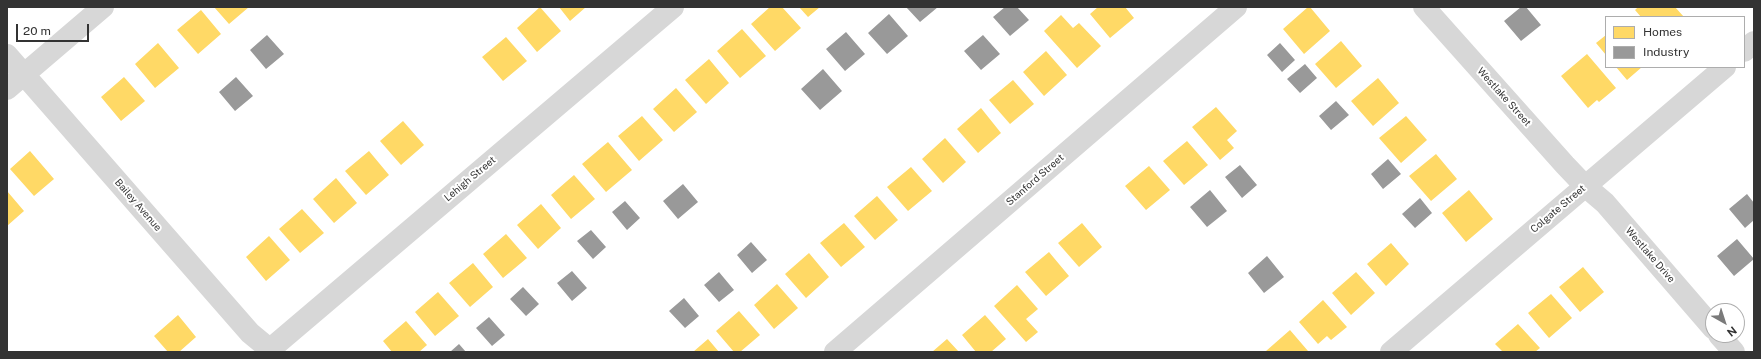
<!DOCTYPE html>
<style>
body{margin:0}
#map{position:relative;width:1761px;height:359px;overflow:hidden;background:#fff;font-family:"Public Sans",sans-serif}
canvas{display:block}
.frame{position:absolute;inset:0;border:8px solid #333;pointer-events:none}
.legend{position:absolute;left:1605px;top:16px;width:140px;height:52px;box-sizing:border-box;background:#fff;border:1px solid #adadad;margin:0;padding:5px 7px;list-style:none;font-size:12px;color:#333}
.legend li{display:flex;align-items:center;gap:8px;height:20px}
.legend b{width:20px;border:1px solid #adadad}
.north{position:absolute;left:1705px;top:303px;width:40px;height:40px;box-sizing:border-box;background:#fff;border:1px solid #adadad;border-radius:50%;rotate:141deg;font-size:11px;font-weight:700;line-height:16px;text-align:center;color:#333}
.north::after{content:'';display:block;margin:auto;width:14px;height:18px;background:#7a7a7a;clip-path:polygon(50% 0,100% 100%,50% 72%,0 100%)}
.scale{position:absolute;left:16px;top:24px;width:73px;height:18px;box-sizing:border-box;border:2px solid #333;border-top:0;padding-left:5px;font-size:12px;line-height:14px;white-space:nowrap;color:#333;-webkit-text-stroke:3px #fff;paint-order:stroke}
</style>
<div id="map">
<canvas width="1761" height="359"></canvas>
<div class="frame"></div>
<ul class="legend">
<li><b style="height:11px;background:#ffd966"></b>Homes</li>
<li><b style="height:11px;background:#999"></b>Industry</li>
</ul>
<div class="north">N</div>
<div class="scale">20 m</div>
</div>
<script>
const context = document.querySelector('canvas').getContext('2d');
context.lineJoin = 'round';
function fill(path, color) { context.fillStyle = color; context.fill(path, 'evenodd'); }
function strokePath(path, color, width, dash) { context.strokeStyle = color; context.lineWidth = width; context.lineCap = dash ? 'butt' : 'round'; context.setLineDash(dash || []); context.stroke(path); }
function label(font, color, halo, rows, align = 'center') {
  context.font = font + ' "Public Sans",sans-serif'; context.lineWidth = 4; context.setLineDash([]); context.textBaseline = 'middle'; context.strokeStyle = halo; context.fillStyle = color; for (const [text, x, y, turn = 0] of rows) {
    context.save(); context.translate(x, y); context.rotate((+turn || 0) * Math.PI / 180); context.textAlign = isNaN(turn) ? turn : align; if (halo) context.strokeText(text, 0, 0); context.fillText(text, 0, 0); context.restore();
  }
}
const homes = new Path2D(`
 M214,7H249L229,24Z
 M540,7L561,31L537,52L517,28Z
 M559,7H586L570,21Z
 M770,7H782L801,28L775,51L751,24Z
 M799,7H820L808,17Z
 M1098,7H1125L1134,18L1110,38L1090,14Z
 M1308,7H1310L1330,31L1304,54L1283,29Z
 M1638,7H1675L1684,17H1641L1635,10Z
 M201,10L221,34L198,54L177,30Z
 M1061,15L1073,28L1079,23L1101,46L1077,68L1044,31Z
 M742,29L766,56L740,78L717,51Z
 M1606,35V55L1596,43Z
 M506,37L527,61L503,81L482,57Z
 M1341,41L1362,66L1336,88L1315,64Z
 M158,43L179,68L155,88L135,64Z
 M1046,51L1067,75L1044,96L1023,72Z
 M1587,54L1616,88L1599,102L1597,100L1588,108L1561,76Z
 M709,59L729,83L706,104L685,80Z
 M1616,67H1642L1627,80Z
 M124,77L145,101L121,121L101,97Z
 M1378,78L1399,103L1373,126L1351,101Z
 M1013,80L1034,104L1010,124L989,100Z
 M676,88L697,112L674,132L653,109Z
 M1216,107L1237,131L1227,140L1234,148L1220,160L1192,127Z
 M981,108L1001,133L978,153L957,129Z
 M642,116L663,140L639,161L618,136Z
 M1406,116L1427,140L1401,163L1379,138Z
 M403,121L424,145L401,165L380,141Z
 M945,138L966,162L943,183L922,159Z
 M1187,141L1208,165L1184,185L1163,161Z
 M608,142L632,170L606,192L582,164Z
 M30,151L54,179L34,196L10,169Z
 M369,151L389,175L366,195L345,171Z
 M1436,154L1457,179L1431,201L1409,176Z
 M1149,166L1170,190L1146,210L1125,186Z
 M911,167L932,191L908,211L887,187Z
 M574,175L595,199L571,219L551,195Z
 M336,178L357,203L334,223L313,199Z
 M1469,190L1493,219L1466,242L1442,213Z
 M7,191L24,211L7,226Z
 M877,196L898,220L875,240L854,216Z
 M541,204L561,228L538,249L517,225Z
 M302,209L324,233L300,253L279,229Z
 M844,223L865,247L841,267L820,243Z
 M1082,223L1102,247L1079,267L1058,243Z
 M506,234L527,258L503,278L483,254Z
 M269,236L290,260L266,281L246,257Z
 M1391,243L1409,264L1386,286L1367,264Z
 M1049,252L1069,276L1046,296L1025,272Z
 M809,253L829,277L806,298L785,274Z
 M473,263L493,287L470,307L449,283Z
 M1583,267L1604,292L1580,312L1559,287Z
 M1356,272L1375,293L1351,315L1332,293Z
 M777,284L798,308L774,329L754,305Z
 M1017,285L1038,309L1026,319L1038,332L1026,342L994,306Z
 M438,292L459,316L435,336L415,312Z
 M1551,294L1572,318L1549,338L1528,313Z
 M1323,300L1347,327L1331,340L1327,336L1318,344L1299,322Z
 M739,311L760,335L740,352H734L716,331Z
 M178,315L196,337L179,352H168L154,336Z
 M985,315L1006,339L991,352H976L962,335Z
 M406,321L427,345L419,352H392L383,341Z
 M1518,324L1540,348L1535,352H1503L1495,344Z
 M1290,330L1308,351L1267,352L1266,351Z
 M708,339L719,352H693Z
 M947,339L959,352H932Z`);
const industry = new Path2D(`
 M906,7H938L920,22Z
 M1005,7H1017L1029,20L1010,36L993,17Z
 M1521,7H1526L1541,25L1521,41L1504,21Z
 M889,14L908,36L887,54L868,33Z
 M846,32L865,54L845,71L826,49Z
 M267,35L284,54L266,69L250,50Z
 M983,35L1000,54L981,70L964,51Z
 M1280,43L1295,60L1282,72L1267,55Z
 M1305,64L1317,78L1300,93L1287,79Z
 M823,69L842,91L820,110L801,89Z
 M236,77L253,96L235,111L219,92Z
 M1336,101L1349,115L1331,130L1319,116Z
 M1388,159L1401,174L1383,189L1371,174Z
 M1240,165L1257,185L1242,198L1225,177Z
 M683,184L698,202L678,219L663,201Z
 M1210,190L1227,211L1207,227L1190,207Z
 M1747,194L1754,203V220L1745,228L1729,209Z
 M1420,198L1432,213L1415,228L1402,214Z
 M625,201L640,218L627,230L612,212Z
 M591,230L606,247L593,259L577,241Z
 M1737,239L1754,259L1734,276L1717,256Z
 M751,242L767,260L752,273L737,255Z
 M1267,256L1284,277L1264,293L1248,273Z
 M572,271L587,288L572,301L557,283Z
 M719,272L734,290L719,302L704,285Z
 M523,287L539,304L526,316L510,299Z
 M684,298L699,316L685,328L669,311Z
 M489,317L505,335L492,346L476,328Z
 M459,344L466,352H450Z`);
const minor = new Path2D(`
 M1424,7L1565,165L1585,186L1605,203L1713,328
 M1744,51L1754,42
 M7,55L250,333L273,352
 M7,89L103,7
 M1719,335L1734,352
 M267,352L673,7
 M835,352L1236,7
 M1391,352L1725,67`);
const streetNames = [
 ["Westlake Street",1504,97,48],
 ["Lehigh Street",470,179,-40],
 ["Stanford Street",1035,180,-41],
 ["Bailey Avenue",138,205,49],
 ["Colgate Street",1558,209,-40],
 ["Westlake Drive",1650,255,49]
];
fill(homes, '#ffd966');
fill(industry, '#999');
strokePath(minor, '#d7d7d7', 22);
label('10px', '#333', '#fff', streetNames);
</script>
